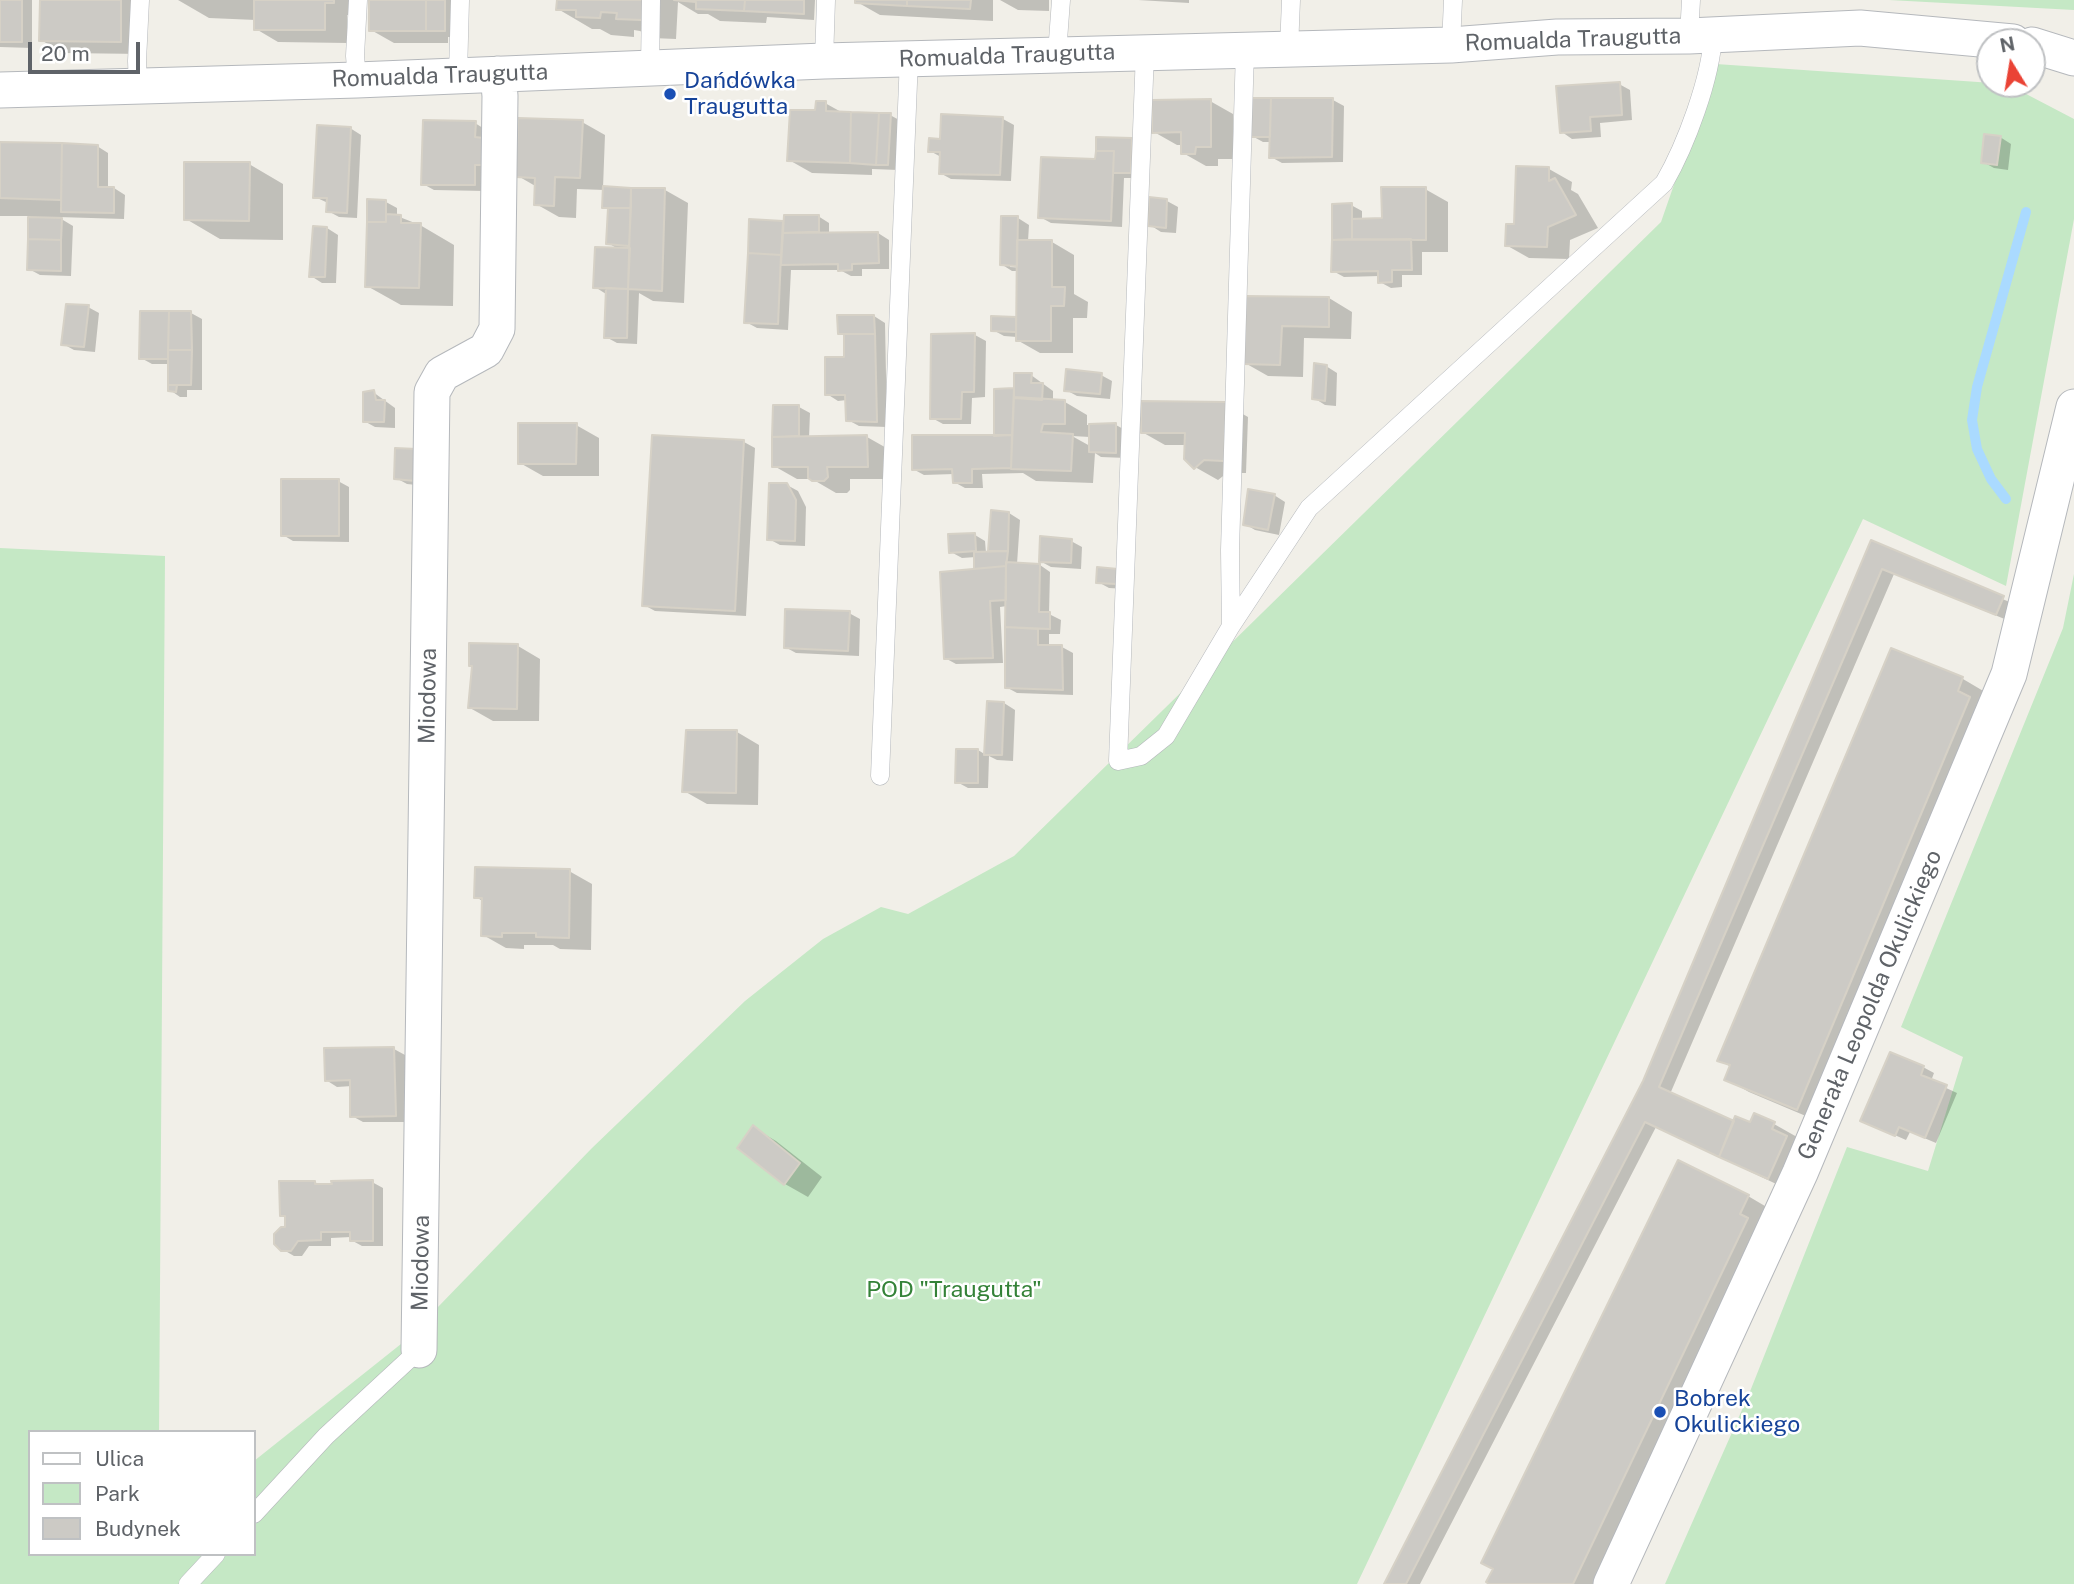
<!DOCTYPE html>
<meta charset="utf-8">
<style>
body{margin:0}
#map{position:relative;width:2074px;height:1584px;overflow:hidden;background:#f1efe8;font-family:"Public Sans",sans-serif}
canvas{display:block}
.legend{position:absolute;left:28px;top:1430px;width:228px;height:126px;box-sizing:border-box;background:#fff;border:2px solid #bfc1c3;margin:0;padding:9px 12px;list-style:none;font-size:21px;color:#5f6368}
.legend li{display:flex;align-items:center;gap:14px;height:35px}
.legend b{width:35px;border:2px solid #bfc1c3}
.north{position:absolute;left:1976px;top:28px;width:70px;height:70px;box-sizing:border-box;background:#fff;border:2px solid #bfc1c3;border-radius:50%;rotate:349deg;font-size:19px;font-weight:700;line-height:28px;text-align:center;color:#5f6368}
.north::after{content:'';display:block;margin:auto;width:24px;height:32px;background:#ea4335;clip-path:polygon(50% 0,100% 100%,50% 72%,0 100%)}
.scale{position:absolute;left:28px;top:42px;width:112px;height:32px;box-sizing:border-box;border:4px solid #5f6368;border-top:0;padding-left:9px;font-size:21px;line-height:24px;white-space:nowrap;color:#5f6368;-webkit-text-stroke:5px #fff;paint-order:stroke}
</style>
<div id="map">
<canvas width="2074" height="1584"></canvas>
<ul class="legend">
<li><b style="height:9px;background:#fff"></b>Ulica</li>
<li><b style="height:19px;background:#c5e8c5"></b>Park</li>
<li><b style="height:19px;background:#cccac5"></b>Budynek</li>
</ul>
<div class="north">N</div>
<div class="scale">20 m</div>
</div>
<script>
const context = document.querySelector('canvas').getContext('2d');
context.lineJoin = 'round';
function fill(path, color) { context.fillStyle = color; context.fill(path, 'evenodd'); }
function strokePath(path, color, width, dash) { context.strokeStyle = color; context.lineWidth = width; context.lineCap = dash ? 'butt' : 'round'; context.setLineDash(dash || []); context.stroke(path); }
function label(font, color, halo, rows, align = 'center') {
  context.font = font + ' "Public Sans",sans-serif'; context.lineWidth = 5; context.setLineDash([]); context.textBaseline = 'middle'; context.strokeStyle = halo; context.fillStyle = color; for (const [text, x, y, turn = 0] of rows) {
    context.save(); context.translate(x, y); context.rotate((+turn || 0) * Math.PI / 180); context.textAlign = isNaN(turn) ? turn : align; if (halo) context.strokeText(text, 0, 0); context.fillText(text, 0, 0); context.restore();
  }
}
const green = new Path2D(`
 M1889,0H2074V10Z
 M1716,64L2007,84L2074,119V219L2006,586L1863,519L1357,1584H0V548L165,556L159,1432H30V1554H254V1461L406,1340L592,1148L745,1001L823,939L881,907L908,914L1014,856L1661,222Z
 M2074,574V1584H1665L1749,1394L1847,1147L1928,1171L1963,1057L1901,1027L2063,628Z`);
const shadow = new Path2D(`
 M0,0H32V48L0,47Z
 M42,0H143V54L63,53L41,40Z
 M178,0H356V15H347V43L278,42L256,29V20L209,18Z
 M371,0H456L455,37H448V43H394L371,30Z
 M559,0H815L814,20L767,17L766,23L720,21L708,14H698L678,2L676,39L652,38L640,31L634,30V37L611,35L600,29H592L558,9Z
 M857,0H993V21L880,15L857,2Z
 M1000,0H1049V11L1018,10Z
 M1138,0H1189V3Z
 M1619,84L1630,90L1632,120L1600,123L1601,137L1572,139L1562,132Z
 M1253,100H1333L1344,106L1343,162L1282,163L1271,157V142H1263L1252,136Z
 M1210,101L1233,114V159H1218V166H1206L1183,153V145H1177L1154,132Z
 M825,103L843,113L890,115L901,121L898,170L872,169V175L812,173L789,160L817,112Z
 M943,116L1003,119L1014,125L1011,181L951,179L940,173L941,157L930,151L942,141Z
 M582,122L605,135L603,188L665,190L688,203L684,303L653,301L639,293L637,344L617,343L606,337V294L595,287L618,249L608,243L609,210L604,207V190L577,189L576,218L559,217L536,204L537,187L518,176Z
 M475,123L486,130L485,191L434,190L423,184Z
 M350,128L361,135L357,218L339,217L328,211V203L315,197Z
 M2000,137L2011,144L2008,170L1994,168L1983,162Z
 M1131,140L1142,146L1141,178H1124L1122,227L1051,223L1040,217L1097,161Z
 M0,144L97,146L108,153V189L114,188L125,195L124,219L58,217L73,226L71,276L40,275L29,269L30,216H0Z
 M249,164L283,184V240L220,239L186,219Z
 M1549,169L1572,182L1571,190L1578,194L1598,228L1570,240L1569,259L1529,258L1506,245Z
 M1425,189L1448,202V252H1422V275H1402V287L1391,288L1380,282V276L1344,277L1333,271L1334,206L1351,205L1362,211V221L1384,220Z
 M1151,199L1167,201L1178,207L1176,233L1161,232L1150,225Z
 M386,202L397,208V216L420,225L454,245L453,306L401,305L367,286Z
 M818,216L829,223V234L878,233L889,240V269H862V276H851L840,270H791L788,330L757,328L746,322L751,221L785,223Z
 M1018,218L1029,225L1028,241L1052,242L1074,255V294L1088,302L1087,318H1073V353H1040L1017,340V337L1004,336L993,330V318L1018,319L1019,271H1012L1001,264ZM1010,264L1026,268L1010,267Z
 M327,228L338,235L336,283H322L311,276Z
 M1248,298H1329L1352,312L1351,339L1304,338L1303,377L1268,376L1245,363Z
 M88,307L99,313L95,352L74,350L63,344Z
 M191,313L202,319V390H187V397H180L170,390V364H152L141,358Z
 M874,316L885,323L887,427L859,426L848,420L847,400L838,401L827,394L846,358V336L840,333Z
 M975,335L986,341L985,397L972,398L971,424H943L932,418Z
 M1326,366L1337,373L1336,406L1325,405L1314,398Z
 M1031,375L1053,391V401L1065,402L1087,415V425H1116L1127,431L1126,458L1101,457L1095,453L1093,483L1036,481L1023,473L982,474L983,488H965L954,482V474L924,475L913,469L996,437V390H1016ZM1072,436L1090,437V446Z
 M1101,375L1112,381L1110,399L1077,396L1066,390Z
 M373,392L395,408V428L375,427L364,421Z
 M1225,404L1248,417L1246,473H1227L1218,480L1195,467L1186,445H1165L1142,432Z
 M799,407L810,413L809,438L867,437L890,450V479H850V490L847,493H836L812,479H797L774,466L780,439L774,436Z
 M576,425L599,438V476H543L520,463Z
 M654,437L744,442L755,448L746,616L655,611L644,605Z
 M427,457L426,486L407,484L396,478Z
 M338,481L349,487V542L293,541L283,535Z
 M787,485L798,491L806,507L805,546L780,545L769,539Z
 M1274,495L1285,502L1279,535L1255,530L1245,524Z
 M993,512L1009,513L1020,520L1017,564L1040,565L1050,572L1049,614L1061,620L1060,634H1049V647H1062L1073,653V695L1017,693L1006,687L1007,606L1000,607L1003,663L956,664L945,658L976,570V557L962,558L951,552L975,535L985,541L986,553H990Z
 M1071,541L1082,547L1081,569L1051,567L1040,561Z
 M1872,542L2014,604L2007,620L1894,574L1670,1094L1735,1123L1774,1124L1797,1137L1791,1191L1656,1127L1420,1584H1385L1645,1082Z
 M1098,569L1127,589L1109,588L1098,582Z
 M849,613L860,619L859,656L796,653L785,647Z
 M518,646L540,659L539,721H493L470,708L473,667L471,665Z
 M1892,650L1963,679L1985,692L1820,1122L1749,1092L1726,1079L1731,1067L1719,1060Z
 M989,703H1004L1015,710L1013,761L997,760L989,756L988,788H968L957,782L978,750L986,755Z
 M737,732L759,745L758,805L707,804L684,791Z
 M569,871L592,884L591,950L560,949L553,945H524V949L506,948L483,935L484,902L476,897Z
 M394,1049L405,1055L407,1122H363L352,1116V1086L337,1087L326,1080Z
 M1923,1067L1934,1073L1931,1081L1957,1093L1936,1143L1910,1132L1906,1140L1863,1121Z
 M754,1128L776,1141L822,1177L808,1197L785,1184L739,1147Z
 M315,1182L320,1185H333L372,1182L383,1188V1246H362L351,1240V1237L331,1238V1246H309L302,1256H294L282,1249L287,1218L281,1215Z
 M1748,1196L1770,1209L1602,1584H1492Z`);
const stream = new Path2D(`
 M2006,499L1991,479L1977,449L1972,420L1977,387L2026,212`);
const building = new Path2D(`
 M0,0H22V42H0Z
 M40,0H121V42L39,41Z
 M254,0H334V3H325V30H254Z
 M369,0H426V31H369Z
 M426,0H445V31H426Z
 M557,0H643L642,20L616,19L617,13L601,12L600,18L576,17V10H556Z
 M674,0H745L744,11L696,9V2Z
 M745,0H804V14L744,11Z
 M855,0H907V6L855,3Z
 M907,0H971L970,9L907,6Z
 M1620,82L1622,115L1590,117L1591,131L1560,133L1556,86Z
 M1251,98H1271L1270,137H1250Z
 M1271,98H1333L1332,157L1269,158Z
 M1211,99V147H1196L1195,154H1181V132L1152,133V100Z
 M816,101H826V111L851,112L850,163L787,161L790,110H815Z
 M851,112L879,113L876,165L850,163Z
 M879,113H891L888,165H876Z
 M941,114L1003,117L1000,175L939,174L940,152H928L929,138L940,139Z
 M518,118L583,120L580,178L555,177L554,206L534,205L535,178L516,177Z
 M423,120L476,121L475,137L483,138V165H475V185H421Z
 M317,125L351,127L347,213L326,212L327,198H313Z
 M1984,134L2001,136L1997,165L1981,163Z
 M1096,137L1132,138L1131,173H1113L1114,151H1096Z
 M0,142L62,143L61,200L0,198Z
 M62,143L98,145V187H114V213L61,212Z
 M1096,151H1114L1111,221L1038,218L1041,157L1095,159Z
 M184,162H250L249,221L184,220Z
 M1516,166L1549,167V181L1555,178L1576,215L1548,227L1547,247L1505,246L1506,224H1514Z
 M603,186L631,188V208H602Z
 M1381,187H1426V240L1352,239V219L1382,218Z
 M631,188H665L662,291L628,289Z
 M1149,197L1167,199L1166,228L1148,226Z
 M367,199L386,200V222H367Z
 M1352,203V239L1332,240V204Z
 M608,208H631L629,246L606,244Z
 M386,214L401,215V223H421L419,288L365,287L367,222H386Z
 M784,215H819V232L783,233Z
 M1001,216H1018L1017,266L1000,265Z
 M28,217L62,218L61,240L28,239Z
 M749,219L783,221L781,255L748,253Z
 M313,226L327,227L325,277H309Z
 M878,232L879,263L852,264V270L838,271V264L781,265L783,233Z
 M28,239L61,240V271L27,270Z
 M1411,239L1412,270H1392V282L1378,283V271L1331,272L1332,240Z
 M1017,240H1052V287H1065L1064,306H1051V341H1016Z
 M595,247L630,248L628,289L593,288Z
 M748,253L781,255L778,324L744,323Z
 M606,288L628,289L627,338H604Z
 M1246,296L1329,297V327L1282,326L1280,365L1244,364Z
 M66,304L89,305L84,347L61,345Z
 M140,311H169L168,359H139Z
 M169,311H191L192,350H168Z
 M837,315H874L875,334H838Z
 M991,316L1016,317V332L991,331Z
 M975,333L974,392H962L961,419H930L931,334Z
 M844,334H875L877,422L846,421L845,395H825V357H844Z
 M168,350H192L191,385H168Z
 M1314,363L1327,365L1325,401L1312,399Z
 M1066,369L1102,373L1100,394L1064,391Z
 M1014,373H1032L1031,383H1043L1042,400L1014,398Z
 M168,385H177L176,392L168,391Z
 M1014,388L1012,435L994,436V389Z
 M374,390L376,400H385L384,422H363V392Z
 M1014,397L1065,400V424H1043L1041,432L1073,434L1071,471L1011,469Z
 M1141,401L1226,402L1224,461L1204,460L1194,469L1184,459L1185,433H1141Z
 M773,405H799V436L772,437Z
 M518,423H577L576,464H518Z
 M1116,423V453L1089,452V424Z
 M652,435L744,440L735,611L642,606Z
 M867,435L868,467H827L828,477L824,481H812L808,478V467H772V437Z
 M912,435H1012L1011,468L972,469V483H953L952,469L912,470Z
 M395,448L417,449L416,481L394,479Z
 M281,479H339V536H281Z
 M769,483H787L796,500L795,541L767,540Z
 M1248,489L1275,494L1268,530L1243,525Z
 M991,510L1009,512L1008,551H988Z
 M975,533L976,551L949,553L948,534Z
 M1040,536L1072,539L1071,563L1039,562Z
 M1871,540L2004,596L1996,615L1882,569L1659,1087L1734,1121L1719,1157L1645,1122L1406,1584H1384L1643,1081Z
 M1008,551L1006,566L974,569V552Z
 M1006,562L1040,564L1039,612H1050V629L1005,627Z
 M1006,566V600L990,601L993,658L944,659L940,572Z
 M1097,567L1118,569L1117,584L1096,583Z
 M785,609L850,611L848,651L784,648Z
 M1005,627L1038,629V645H1062L1063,690L1005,688Z
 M469,643L518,644L517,709L468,708L472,666H469Z
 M1891,648L1963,677L1958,691L1970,697L1797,1110L1724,1080L1730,1065L1717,1061Z
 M987,701L1004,702L1002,755H984Z
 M686,730H737L736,793L682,792Z
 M956,749H978V783H955Z
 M475,867L570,869L569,938L536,937V933H502V937L481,936L482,898H474Z
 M394,1047L396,1116L350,1117V1080L325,1081L324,1048Z
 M1890,1052L1924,1066L1921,1075L1947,1085L1925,1138L1899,1127L1895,1136L1860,1121Z
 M1754,1113L1775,1122L1772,1129L1787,1136L1768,1179L1719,1157L1735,1116L1750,1122Z
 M753,1125L800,1163L784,1185L737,1148Z
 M1678,1160L1749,1195L1740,1214L1748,1218L1573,1584H1489L1486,1582L1493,1569L1481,1563Z
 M373,1180V1241H350V1232H321V1240L298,1241L291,1251H281L274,1244V1234L281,1227H285V1216H280L279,1181H315V1184H332L331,1181Z`);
const lane = new Path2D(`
 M1689,36L1691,0
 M1451,45L1453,0
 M1289,49L1291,0
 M1145,52L1118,761L1141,756L1166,736L1231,626L1309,508L1664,183C1686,145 1711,78 1713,35
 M1057,54L1061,0
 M824,61L826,0
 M650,68L651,0
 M458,75L460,0
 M357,80L355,56L358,0
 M138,86L137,61L140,0
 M1231,626L1230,550L1245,50
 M880,776L909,58
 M254,1514L326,1436L419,1350
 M188,1584L216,1554`);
const street = new Path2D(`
 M2032,45L2074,58
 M0,90L357,80L824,61L1451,45L1557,37L1689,36L1860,28L2013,42
 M419,1350L432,392L442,374L486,350L497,329L500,96L498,74
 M1611,1584L1800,1173L2009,674L2074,407`);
const markers = [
 [670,94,7,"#1a4fb4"],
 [1660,1412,7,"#1a4fb4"]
];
const streetNames = [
 ["Romualda Traugutta",1573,40,-2],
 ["Romualda Traugutta",1007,56,-2],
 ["Romualda Traugutta",440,76,-2],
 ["Miodowa",428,696,-89],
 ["Generała Leopolda Okulickiego",1870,1005,-67],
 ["Miodowa",421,1263,-89]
];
const transitNames = [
 ["Dańdówka",684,81],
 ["Traugutta",684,107],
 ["Bobrek",1674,1399],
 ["Okulickiego",1674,1425]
];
const parkNames = [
 ["POD \"Traugutta\"",954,1290]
];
fill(green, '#c5e8c5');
fill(shadow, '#0003');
strokePath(stream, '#aadaff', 10);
fill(building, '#cccac5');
strokePath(building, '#d6d1c6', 2);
strokePath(lane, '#b5b8bc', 19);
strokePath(street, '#b5b8bc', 37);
strokePath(lane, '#fff', 18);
strokePath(street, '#fff', 35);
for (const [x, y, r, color] of markers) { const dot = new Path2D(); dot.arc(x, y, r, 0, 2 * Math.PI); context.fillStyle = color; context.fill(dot); strokePath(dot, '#fff', 2.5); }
label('23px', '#5f6368', '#fff', streetNames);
label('23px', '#164399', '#fff', transitNames, 'left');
label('23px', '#348238', '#fff', parkNames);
</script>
